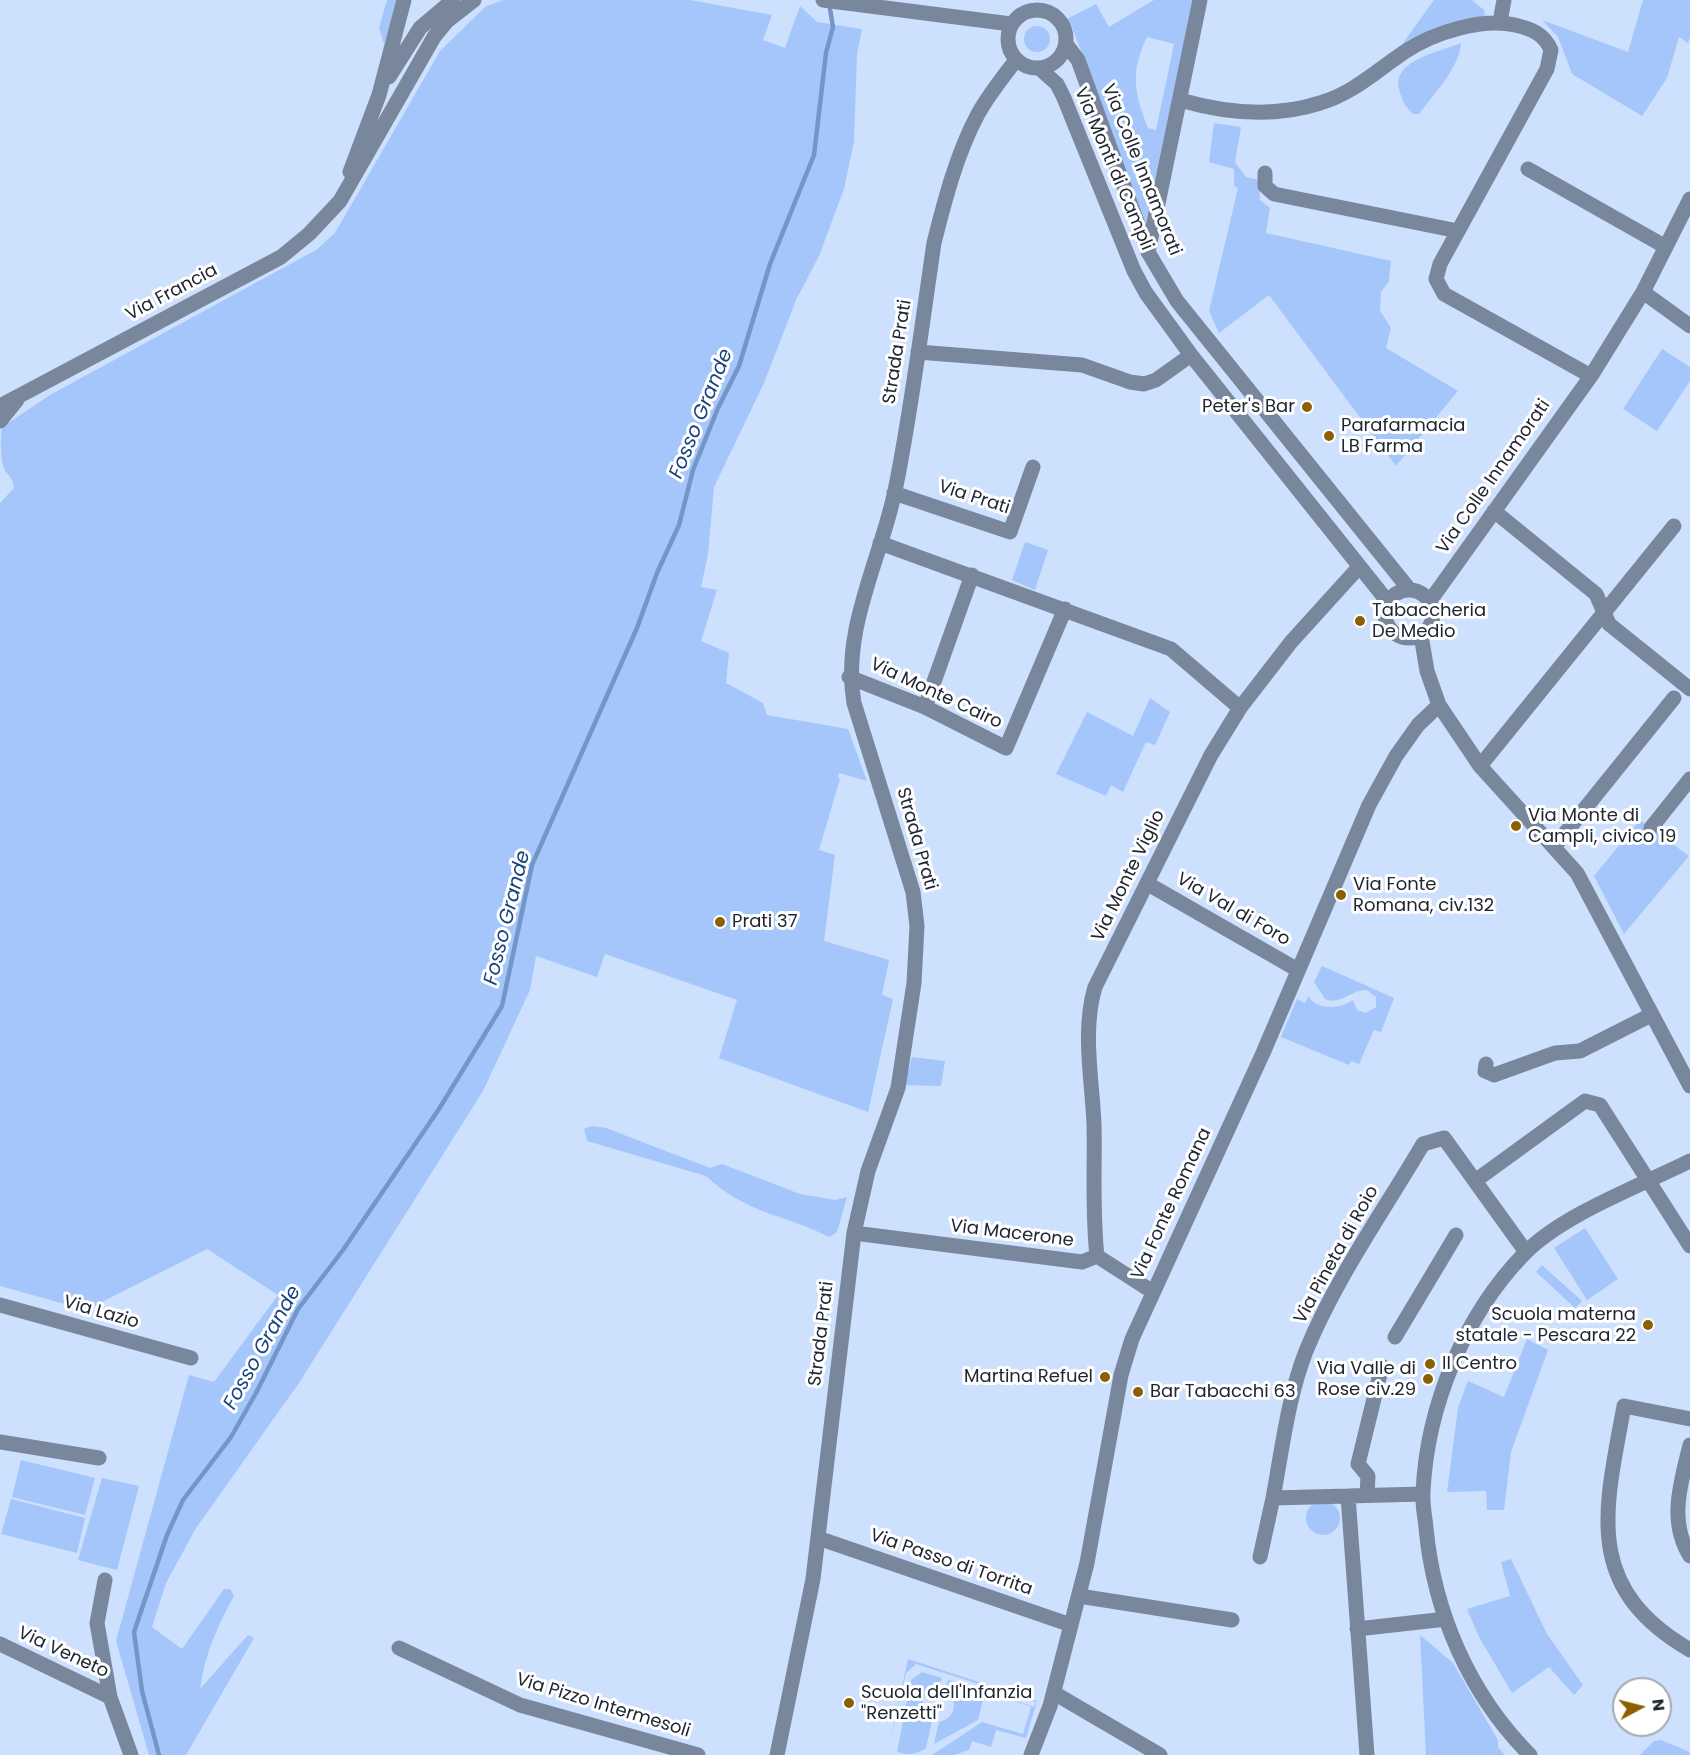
<!DOCTYPE html>
<style>
body{margin:0}
#map{position:relative;width:1690px;height:1755px;overflow:hidden;background:#cde0fe;font-family:Poppins,sans-serif}
canvas{display:block}
.north{position:absolute;left:1612px;top:1677px;width:60px;height:60px;box-sizing:border-box;background:#fff;border:2px solid #a6a9ad;border-radius:50%;rotate:83deg;font-size:16px;font-weight:700;line-height:24px;text-align:center;color:#202732}
.north::after{content:'';display:block;margin:auto;width:21px;height:27px;background:#8b6002;clip-path:polygon(50% 0,100% 100%,50% 72%,0 100%)}
</style>
<div id="map">
<canvas width="1690" height="1755"></canvas>
<div class="north">N</div>
</div>
<script>
const context = document.querySelector('canvas').getContext('2d');
context.lineJoin = 'round';
function fill(path, color) { context.fillStyle = color; context.fill(path, 'evenodd'); }
function strokePath(path, color, width, dash) { context.strokeStyle = color; context.lineWidth = width; context.lineCap = dash ? 'butt' : 'round'; context.setLineDash(dash || []); context.stroke(path); }
function label(font, color, halo, rows, align = 'center') {
  context.font = font + ' Poppins,sans-serif'; context.lineWidth = 6; context.setLineDash([]); context.textBaseline = 'middle'; context.strokeStyle = halo; context.fillStyle = color; for (const [text, x, y, turn = 0] of rows) {
    context.save(); context.translate(x, y); context.rotate((+turn || 0) * Math.PI / 180); context.textAlign = isNaN(turn) ? turn : align; if (halo) context.strokeText(text, 0, 0); context.fillText(text, 0, 0); context.restore();
  }
}
const green = new Path2D(`
 M387,0H399L384,44L379,28Z
 M503,0H690L772,15L763,40L785,48L800,6L817,22L862,29L857,54L854,142L844,189L819,256L796,300L764,383L714,487L708,554L701,587L717,590L701,641L729,653L726,683L763,703L767,715L848,729L867,781L839,773L838,778L840,779L819,850L835,855L824,941L889,960L882,995L893,999L868,1112L719,1058L737,1000L605,954L597,977L536,956L530,990L483,1091L299,1383L196,1528L166,1583L152,1627L182,1649L224,1589H230L234,1596C218,1625 204,1656 200,1689L248,1635L254,1638L186,1755H149L116,1641L189,1375L214,1382L278,1295L207,1249L86,1310L0,1286V503L14,488C13,479 10,477 5,471C0,460 0,439 2,427L50,395L316,250L335,233L440,51L485,7Z
 M1154,0H1195L1150,229L1144,231L1085,61L1071,25L1063,21L1096,4L1109,27ZM1147,37L1174,44L1156,130L1148,128C1134,92 1130,73 1147,37Z
 M1434,0H1472L1484,10L1486,23L1401,46Z
 M1643,0H1690V37L1688,43L1679,37L1667,78L1642,116L1572,74L1558,37L1542,20L1628,52Z
 M1024 39a13 13 0 1 1 26 0a13 13 0 1 1-26 0Z
 M1461,43C1460,67 1433,95 1419,114H1413C1405,107 1402,100 1399,89C1392,60 1440,52 1461,43Z
 M1214,123L1241,127L1235,162L1246,177L1259,180L1260,200L1270,208L1266,233L1391,261L1389,281L1381,292L1380,311L1391,328L1386,348L1458,391L1396,466L1269,295L1219,333L1209,311L1238,188L1234,186V169L1209,162Z
 M1662,349L1690,367V381L1657,431L1623,409Z
 M1025,542L1048,550L1035,590L1012,580Z
 M1150,698L1170,712L1155,745L1146,742L1123,792L1111,785L1106,796L1056,774L1087,712L1133,736Z
 M1640,820L1689,856L1624,934L1594,876Z
 M1322,966L1394,998L1381,1032L1374,1030L1359,1064L1351,1061L1349,1065L1281,1037L1297,999L1305,1003L1308,996C1318,1011 1340,1009 1353,1000L1357,1010L1366,1013L1376,1007V997L1367,990C1351,989 1341,1006 1325,999L1314,982Z
 M912,1057L945,1061L941,1086L904,1085Z
 M592,1126L606,1128L710,1168L722,1164L800,1194L835,1200L847,1197L837,1232L829,1237C784,1214 746,1214 706,1176L587,1141L584,1129Z
 M1585,1228L1618,1279L1587,1300L1554,1248Z
 M1542,1265L1582,1301L1575,1308L1536,1272Z
 M1527,1339L1548,1350L1511,1452L1504,1510H1487L1486,1491L1447,1492L1458,1408L1468,1381L1504,1397Z
 M21,1460L95,1478L85,1515L12,1497Z
 M102,1478L139,1486L117,1570L78,1560Z
 M11,1499L85,1518L77,1553L1,1534Z
 M1306 1518a17 17 0 1 1 34 0a17 17 0 1 1-34 0Z
 M1511,1559L1547,1634L1583,1685L1574,1695L1549,1667L1512,1693L1479,1637L1467,1609L1510,1596L1501,1562Z
 M1420,1635L1453,1663L1498,1740V1747L1505,1755H1426Z
 M908,1659L1037,1701L1026,1738L996,1730L991,1747L972,1741L969,1750L954,1755H932L982,1722L1023,1734L1031,1707L989,1692L1034,1707L1036,1702L916,1664L906,1673L887,1755Z
 M922,1672L942,1678L938,1689L927,1693C919,1704 922,1713 932,1721L926,1748C916,1755 909,1755 897,1752L911,1680Z
 M948,1680L985,1692L978,1720L934,1744L939,1722C956,1718 959,1701 945,1690Z
 M1661,1740L1690,1752V1755H1640L1654,1741Z`);
const stream = new Path2D(`
 M159,1755L142,1691L134,1632L167,1535L183,1500L231,1437L256,1393L298,1309L343,1250L439,1109L502,1006L532,865L637,628L657,573L679,525L693,470L718,408L739,366L770,264L814,155L826,53L833,27L829,3`);
const minor = new Path2D(`
 M823,0L1011,24
 M1008 39a29 29 0 1 1 58 0a29 29 0 1 1-58 0Z
 M1500,22L1504,0
 M1066,44L1078,60L1148,252L1177,301L1409,589
 M1039,68L1057,84L1064,98L1134,271L1146,293L1191,355L1388,602
 M389,77L420,28L453,0
 M1180,100C1225,113 1274,118 1320,103C1354,93 1377,70 1406,51C1435,32 1482,18 1515,25C1532,29 1544,34 1551,50L1547,69L1440,264L1436,279L1444,294L1591,376
 M1528,169L1666,247
 M350,172L379,95L404,0
 M1265,173V186L1274,194L1458,231
 M1148,252L1200,0
 M1643,292L1690,326
 M918,352L1082,365L1130,382L1144,384L1156,380L1191,355
 M0,406L281,257L309,234L340,201L434,37L447,21L474,0
 M0,421L17,400
 M894,493L1010,532L1033,467
 M1494,511L1596,594L1609,624L1690,689
 M880,543L1171,649L1240,708
 M1385 614a24 24 0 1 1 48 0a24 24 0 1 1-48 0Z
 M1430,601L1591,376L1643,292L1690,199
 M1421,635L1427,671L1439,705L1480,766L1577,873L1690,1086
 M849,677L925,707L1006,748L1065,609
 M925,707L972,575
 M1480,766L1674,526
 M1651,828L1690,779
 M1554,847L1674,698
 M1148,884L1298,970
 M1486,1064L1485,1071L1494,1075L1555,1053L1580,1051L1651,1015
 M1475,1181L1585,1101L1600,1105L1690,1246
 M854,1233L1082,1262L1097,1256
 M1097,1256C1092,1212 1095,1168 1094,1124C1092,1079 1082,1030 1095,987L1211,755L1240,708L1291,642L1359,567
 M1097,1256L1153,1292
 M0,1305L191,1358
 M1395,1337L1456,1235
 M1690,1419L1624,1406C1605,1510 1582,1587 1690,1650
 M0,1442L99,1458
 M1690,1445C1681,1482 1668,1521 1690,1556
 M1423,1494L1273,1498C1282,1450 1288,1397 1306,1351C1336,1278 1383,1212 1423,1144L1444,1138L1526,1252
 M1367,1495L1368,1476L1358,1464L1382,1366
 M1348,1496L1367,1755
 M818,1538L1071,1625
 M1260,1557L1273,1498
 M105,1580L97,1623L110,1697L131,1755
 M1079,1596L1232,1620
 M1357,1629L1446,1619
 M0,1644L110,1697
 M399,1648L520,1705L698,1755
 M1054,1693L1160,1755
 M777,1755L813,1579L854,1233L868,1171L898,1088L914,983L917,926L913,892L854,703C841,628 882,558 896,486C912,406 922,324 934,243C945,199 957,153 978,114C989,94 1003,77 1016,60
 M1031,1755L1050,1706L1087,1563L1121,1375L1132,1339L1263,1053L1369,805L1396,756L1418,725L1439,705
 M1530,1755C1470,1695 1434,1613 1426,1528C1425,1516 1422,1504 1423,1492C1427,1406 1464,1316 1524,1254C1563,1214 1640,1186 1690,1161`);
const markers = [
 [1307,407,6,"#8b6002"],
 [1329,436,6,"#8b6002"],
 [1360,621,6,"#8b6002"],
 [1516,826,6,"#8b6002"],
 [1341,895,6,"#8b6002"],
 [720,922,6,"#8b6002"],
 [1648,1325,6,"#8b6002"],
 [1430,1364,6,"#8b6002"],
 [1105,1377,6,"#8b6002"],
 [1428,1379,6,"#8b6002"],
 [1138,1392,6,"#8b6002"],
 [849,1703,6,"#8b6002"]
];
const streetNames = [
 ["Via Monti di Campli",1113,169,67],
 ["Via Colle Innamorati",1141,170,68],
 ["Via Francia",172,293,-28],
 ["Strada Prati",898,352,-81],
 ["Via Colle Innamorati",1494,477,-55],
 ["Via Prati",974,498,18],
 ["Via Monte Cairo",936,694,25],
 ["Strada Prati",916,839,74],
 ["Via Monte Viglio",1129,876,-64],
 ["Via Val di Foro",1233,910,30],
 ["Via Fonte Romana",1172,1204,-65],
 ["Via Macerone",1012,1234,7],
 ["Via Pineta di Roio",1337,1255,-61],
 ["Via Lazio",101,1313,16],
 ["Strada Prati",822,1334,-83],
 ["Via Passo di Torrita",951,1563,19],
 ["Via Veneto",63,1653,25],
 ["Via Pizzo Intermesoli",603,1706,17]
];
const poiNames = [
 ["Peter's Bar",1295,407,"right"],
 ["Parafarmacia",1341,426],
 ["LB Farma",1341,447],
 ["Tabaccheria",1372,611],
 ["De Medio",1372,632],
 ["Via Monte di",1528,816],
 ["Campli, civico 19",1528,837],
 ["Via Fonte",1353,885],
 ["Romana, civ.132",1353,906],
 ["Prati 37",732,922],
 ["Scuola materna",1636,1315,"right"],
 ["statale - Pescara 22",1636,1336,"right"],
 ["Il Centro",1442,1364],
 ["Via Valle di",1416,1369,"right"],
 ["Rose civ.29",1416,1390,"right"],
 ["Martina Refuel",1093,1377,"right"],
 ["Bar Tabacchi 63",1150,1392],
 ["Scuola dell'Infanzia",861,1693],
 ["\"Renzetti\"",861,1714]
];
const waterNames = [
 ["Fosso Grande",702,414,-68],
 ["Fosso Grande",508,918,-76],
 ["Fosso Grande",263,1348,-61]
];
fill(green, '#a4c6fa');
strokePath(stream, '#7495c7', 4.5);
strokePath(minor, '#79879d', 15);
for (const [x, y, r, color] of markers) { const dot = new Path2D(); dot.arc(x, y, r, 0, 2 * Math.PI); context.fillStyle = color; context.fill(dot); strokePath(dot, '#fff', 2); }
label('18px', '#202732', '#fff', streetNames);
label('18px', '#202732', '#fff', poiNames, 'left');
label('italic 20px', '#18437f', '#fff', waterNames);
</script>
